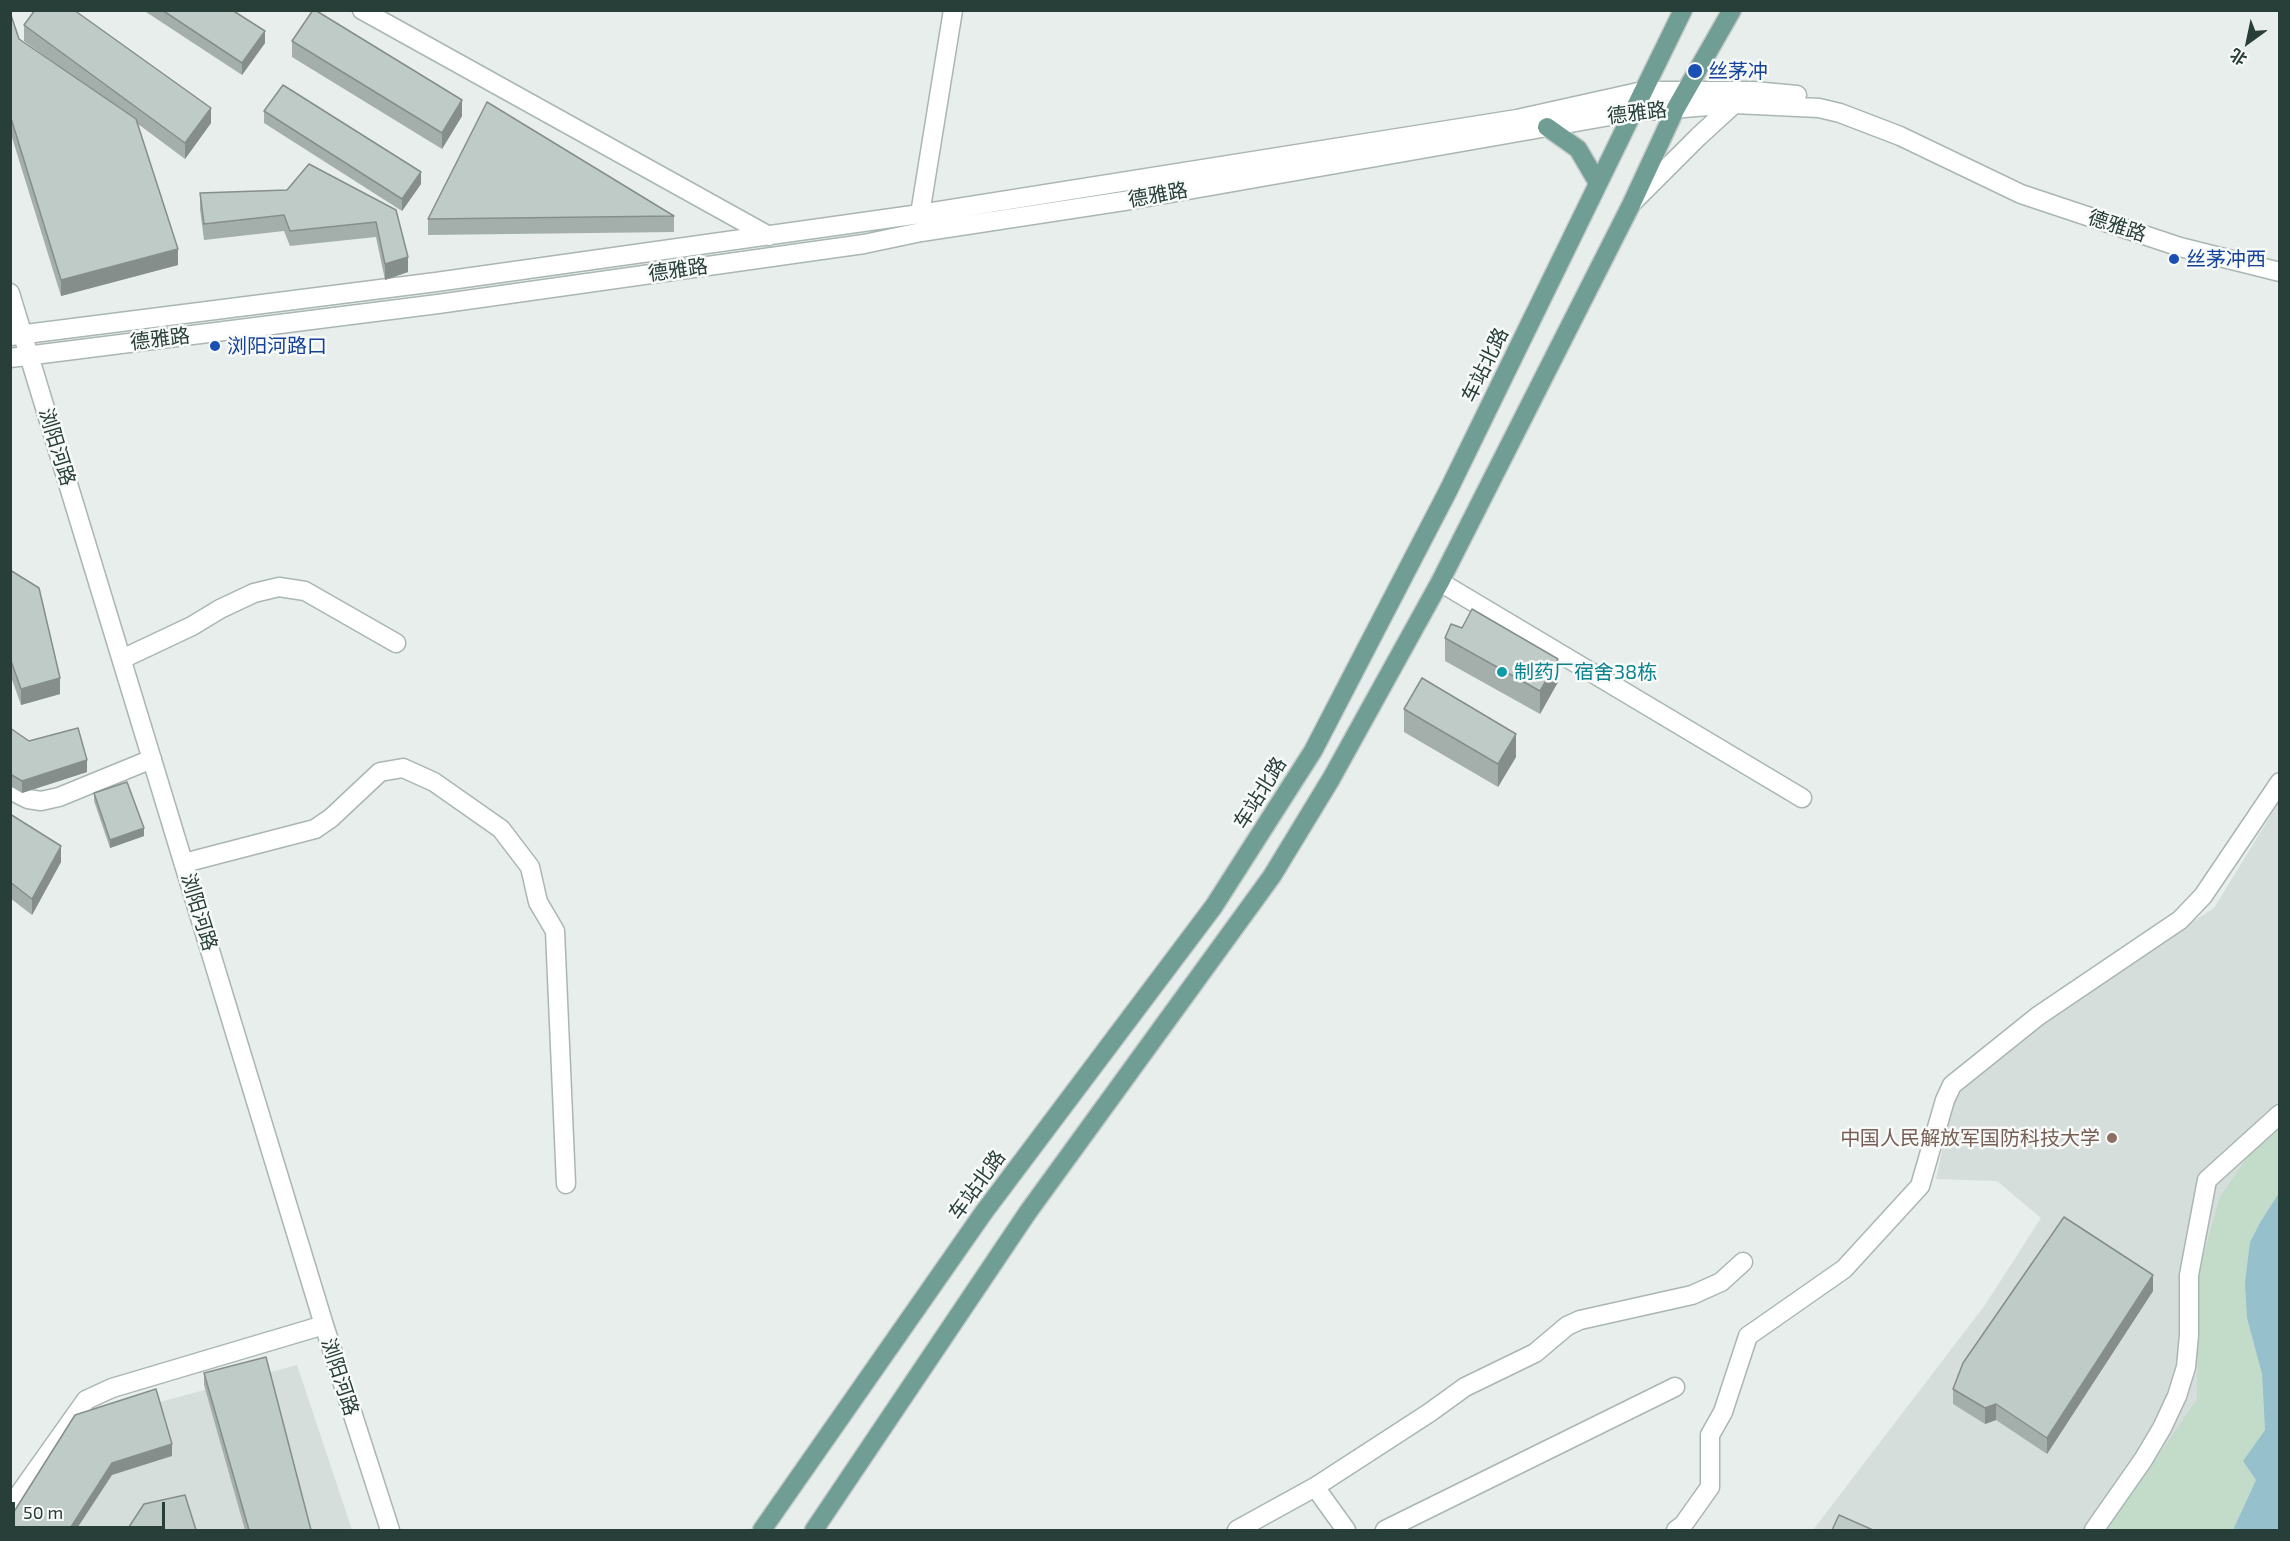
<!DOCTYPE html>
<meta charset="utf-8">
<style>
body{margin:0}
#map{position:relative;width:2290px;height:1541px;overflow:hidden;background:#e7eeeb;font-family:"Exo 2","Noto Sans SC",sans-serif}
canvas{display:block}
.frame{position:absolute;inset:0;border:12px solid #273e39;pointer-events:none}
.north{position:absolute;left:2218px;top:12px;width:60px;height:60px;-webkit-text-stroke:4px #f7faf9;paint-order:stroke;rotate:213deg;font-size:16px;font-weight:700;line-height:24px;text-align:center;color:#273e39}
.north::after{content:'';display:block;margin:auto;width:21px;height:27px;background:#273e39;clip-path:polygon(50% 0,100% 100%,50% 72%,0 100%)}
.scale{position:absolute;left:12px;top:1502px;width:153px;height:27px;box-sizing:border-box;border:3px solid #273e39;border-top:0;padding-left:8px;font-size:18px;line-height:21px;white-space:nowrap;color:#273e39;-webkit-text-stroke:4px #f7faf9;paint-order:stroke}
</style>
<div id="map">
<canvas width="2290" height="1541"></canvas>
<div class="frame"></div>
<div class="north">北</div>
<div class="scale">50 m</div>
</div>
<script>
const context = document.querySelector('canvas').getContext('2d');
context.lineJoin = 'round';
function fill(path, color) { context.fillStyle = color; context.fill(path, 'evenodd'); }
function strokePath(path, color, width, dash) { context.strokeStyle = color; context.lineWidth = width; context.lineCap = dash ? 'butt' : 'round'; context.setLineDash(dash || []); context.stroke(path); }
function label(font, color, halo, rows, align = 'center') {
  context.font = font + ' "Exo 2","Noto Sans SC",sans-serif'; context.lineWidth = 5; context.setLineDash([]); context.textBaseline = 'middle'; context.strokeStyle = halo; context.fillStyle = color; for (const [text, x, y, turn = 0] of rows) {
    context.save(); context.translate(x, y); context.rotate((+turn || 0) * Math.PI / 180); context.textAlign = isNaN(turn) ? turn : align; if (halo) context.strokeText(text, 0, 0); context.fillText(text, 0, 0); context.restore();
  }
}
const built = new Path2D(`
 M2279,802V1530H1813L1985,1305L2041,1218L1997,1181L1936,1179L1954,1098L2000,1057L2087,989L2214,908Z
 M297,1365L352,1530H32L108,1416Z`);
const green = new Path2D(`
 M2279,1128V1193L2261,1221L2250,1242L2247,1318L2262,1374L2265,1430L2243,1461L2256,1480L2233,1530H2107L2197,1399L2198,1273L2220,1197L2248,1156Z`);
const water = new Path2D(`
 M2279,1193V1530H2233L2256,1480L2243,1461L2265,1430L2262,1374L2247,1318L2245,1282L2250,1242L2261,1221Z`);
const minor = new Path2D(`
 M362,10L769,236
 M1634,201L1698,137L1734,104
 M920,214L953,10
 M10,293L324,1325L390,1530
 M10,336L436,282L920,214L1517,119L1643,91H1753L1797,95
 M10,358L438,304L864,244L921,232L1124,201L1633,112L1734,104L1819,108L1840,113L1900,136L2021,194L2180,247L2280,272
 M1440,582L1802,798
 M122,659L192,626L220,609L254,593L279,587L305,591L396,643
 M10,790L28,799L41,801L59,797L152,759
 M184,863L315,829L331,818L380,772L403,768L434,782L501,829L530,867L538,902L555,931L566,1184
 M1315,1487L1429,1413L1465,1387L1535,1353L1567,1326L1580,1320L1692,1295L1721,1282L1743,1262
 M10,1507L86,1400L112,1388L324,1325
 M1237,1530L1315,1487L1346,1530
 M1385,1530L1675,1387
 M1676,1530L1683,1525L1710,1487V1435L1723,1412L1748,1336L1844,1269L1920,1186L1945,1100L1952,1085L2038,1016L2180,920L2203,896L2280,782
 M2094,1530L2143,1460L2162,1428L2177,1396L2186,1367L2189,1335V1275L2207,1180L2280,1114`);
const major = new Path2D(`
 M1547,127L1578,149L1598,183
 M762,1530L984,1212L1214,906L1313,751L1448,491L1683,10
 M814,1530L1028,1212L1272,876L1331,779L1440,582L1631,205L1676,108L1732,10`);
const wall = new Path2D(`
 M143,10H232L265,43L242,75Z
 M10,12L19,39L63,69L24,41V25L211,123L185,159L138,124L178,265L61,296L10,131Z
 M292,41L462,116L442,149L292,57Z
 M264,111L421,184L402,211L264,123Z
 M200,193L396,210L408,272L385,280L376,237L290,246L284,231L204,240L200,209Z
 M674,216V232L428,235V219Z
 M10,570L60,694L21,705L10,674Z
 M1445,638L1558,682L1540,714L1445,661Z
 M1404,709L1516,757L1498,787L1404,732Z
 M10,728L29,741L87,772L22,793L10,786Z
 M94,793L144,836L110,848L94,801Z
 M10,814L61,862L32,915L10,898Z
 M2153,1291L2047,1454L1996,1420L1985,1424L1953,1404V1389Z
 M204,1373L311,1530H245L204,1385Z`);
const shadedWall = new Path2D(`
 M265,31V43L242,75V63Z
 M462,100V116L442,149V133Z
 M211,108V123L185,159V143Z
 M421,172V184L402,211V199Z
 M178,249V265L61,296V280Z
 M408,257V272L385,280V264Z
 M1558,659V682L1540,714V691Z
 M60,678V694L21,705V689Z
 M1516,734V757L1498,787V764Z
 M87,760V772L22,793V781Z
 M144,828V836L110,848V840Z
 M61,846V862L32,915V899Z
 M2153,1275V1291L2047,1454V1438Z
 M1996,1404V1420L1985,1424V1408Z
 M172,1444V1456L112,1475L76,1530H69L112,1463Z`);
const building = new Path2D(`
 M35,10H74L211,108L185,143L24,25Z
 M162,10H232L265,31L242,63Z
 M313,10H315L462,100L442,133L292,41Z
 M10,12L19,39L136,119L178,249L61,280L10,115Z
 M283,85L421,172L402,199L264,111Z
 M487,102L674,216L428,219Z
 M309,164L396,210L408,257L385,264L376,222L290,231L284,215L204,224L200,193L287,190Z
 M10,570L39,588L60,678L21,689L10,658Z
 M1472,609L1558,659L1540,691L1445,638L1451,624L1462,628Z
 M1422,678L1516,734L1498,764L1404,709Z
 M10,728L29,741L78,728L87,760L22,781L10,774Z
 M127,782L144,828L110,840L94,793Z
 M10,814L61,846L32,899L10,882Z
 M2064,1217L2153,1275L2047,1438L1996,1404L1985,1408L1953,1389L1963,1363Z
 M266,1357L311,1530H249L204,1373Z
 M156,1389L172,1444L112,1463L69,1530H10V1518L75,1415Z
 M185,1495L196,1530H127L144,1504Z
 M1839,1515L1873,1530H1832Z`);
const markers = [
 [1695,71,8,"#1a4fb4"],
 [2174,259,6,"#1a4fb4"],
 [215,346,6,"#1a4fb4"],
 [1502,672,6,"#0f9aa8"],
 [2112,1138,6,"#8d6e63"]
];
const transitNames = [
 ["丝茅冲",1708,71],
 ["丝茅冲西",2186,259],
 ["浏阳河路口",227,346]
];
const streetNames = [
 ["德雅路",1637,113,-7],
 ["德雅路",1158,195,-10],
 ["德雅路",2117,226,18],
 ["德雅路",678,270,-8],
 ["德雅路",160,339,-7],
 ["车站北路",1485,365,-64],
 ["浏阳河路",57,447,73],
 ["车站北路",1260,793,-58],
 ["浏阳河路",199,912,73],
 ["车站北路",977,1185,-54],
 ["浏阳河路",340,1377,72]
];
const cultureNames = [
 ["制药厂宿舍38栋",1514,672]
];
const educationNames = [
 ["中国人民解放军国防科技大学",2100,1138]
];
fill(built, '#d5deda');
fill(green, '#c3dcca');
fill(water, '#96c1cc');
strokePath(minor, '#aab6b2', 21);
strokePath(major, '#c3c9c8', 21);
strokePath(minor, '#fff', 18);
strokePath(major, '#719e94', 18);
fill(wall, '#a4afab');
fill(shadedWall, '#868e8b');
fill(building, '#bfcbc7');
strokePath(building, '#868e8b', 1.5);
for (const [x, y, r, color] of markers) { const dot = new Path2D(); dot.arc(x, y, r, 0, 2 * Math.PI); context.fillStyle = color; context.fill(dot); strokePath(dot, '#f7faf9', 2); }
label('20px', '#164399', '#f7faf9', transitNames, 'left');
label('20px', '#273e39', '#f7faf9', streetNames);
label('20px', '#0d838f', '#f7faf9', cultureNames, 'left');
label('20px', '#785e54', '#f7faf9', educationNames, 'right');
</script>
